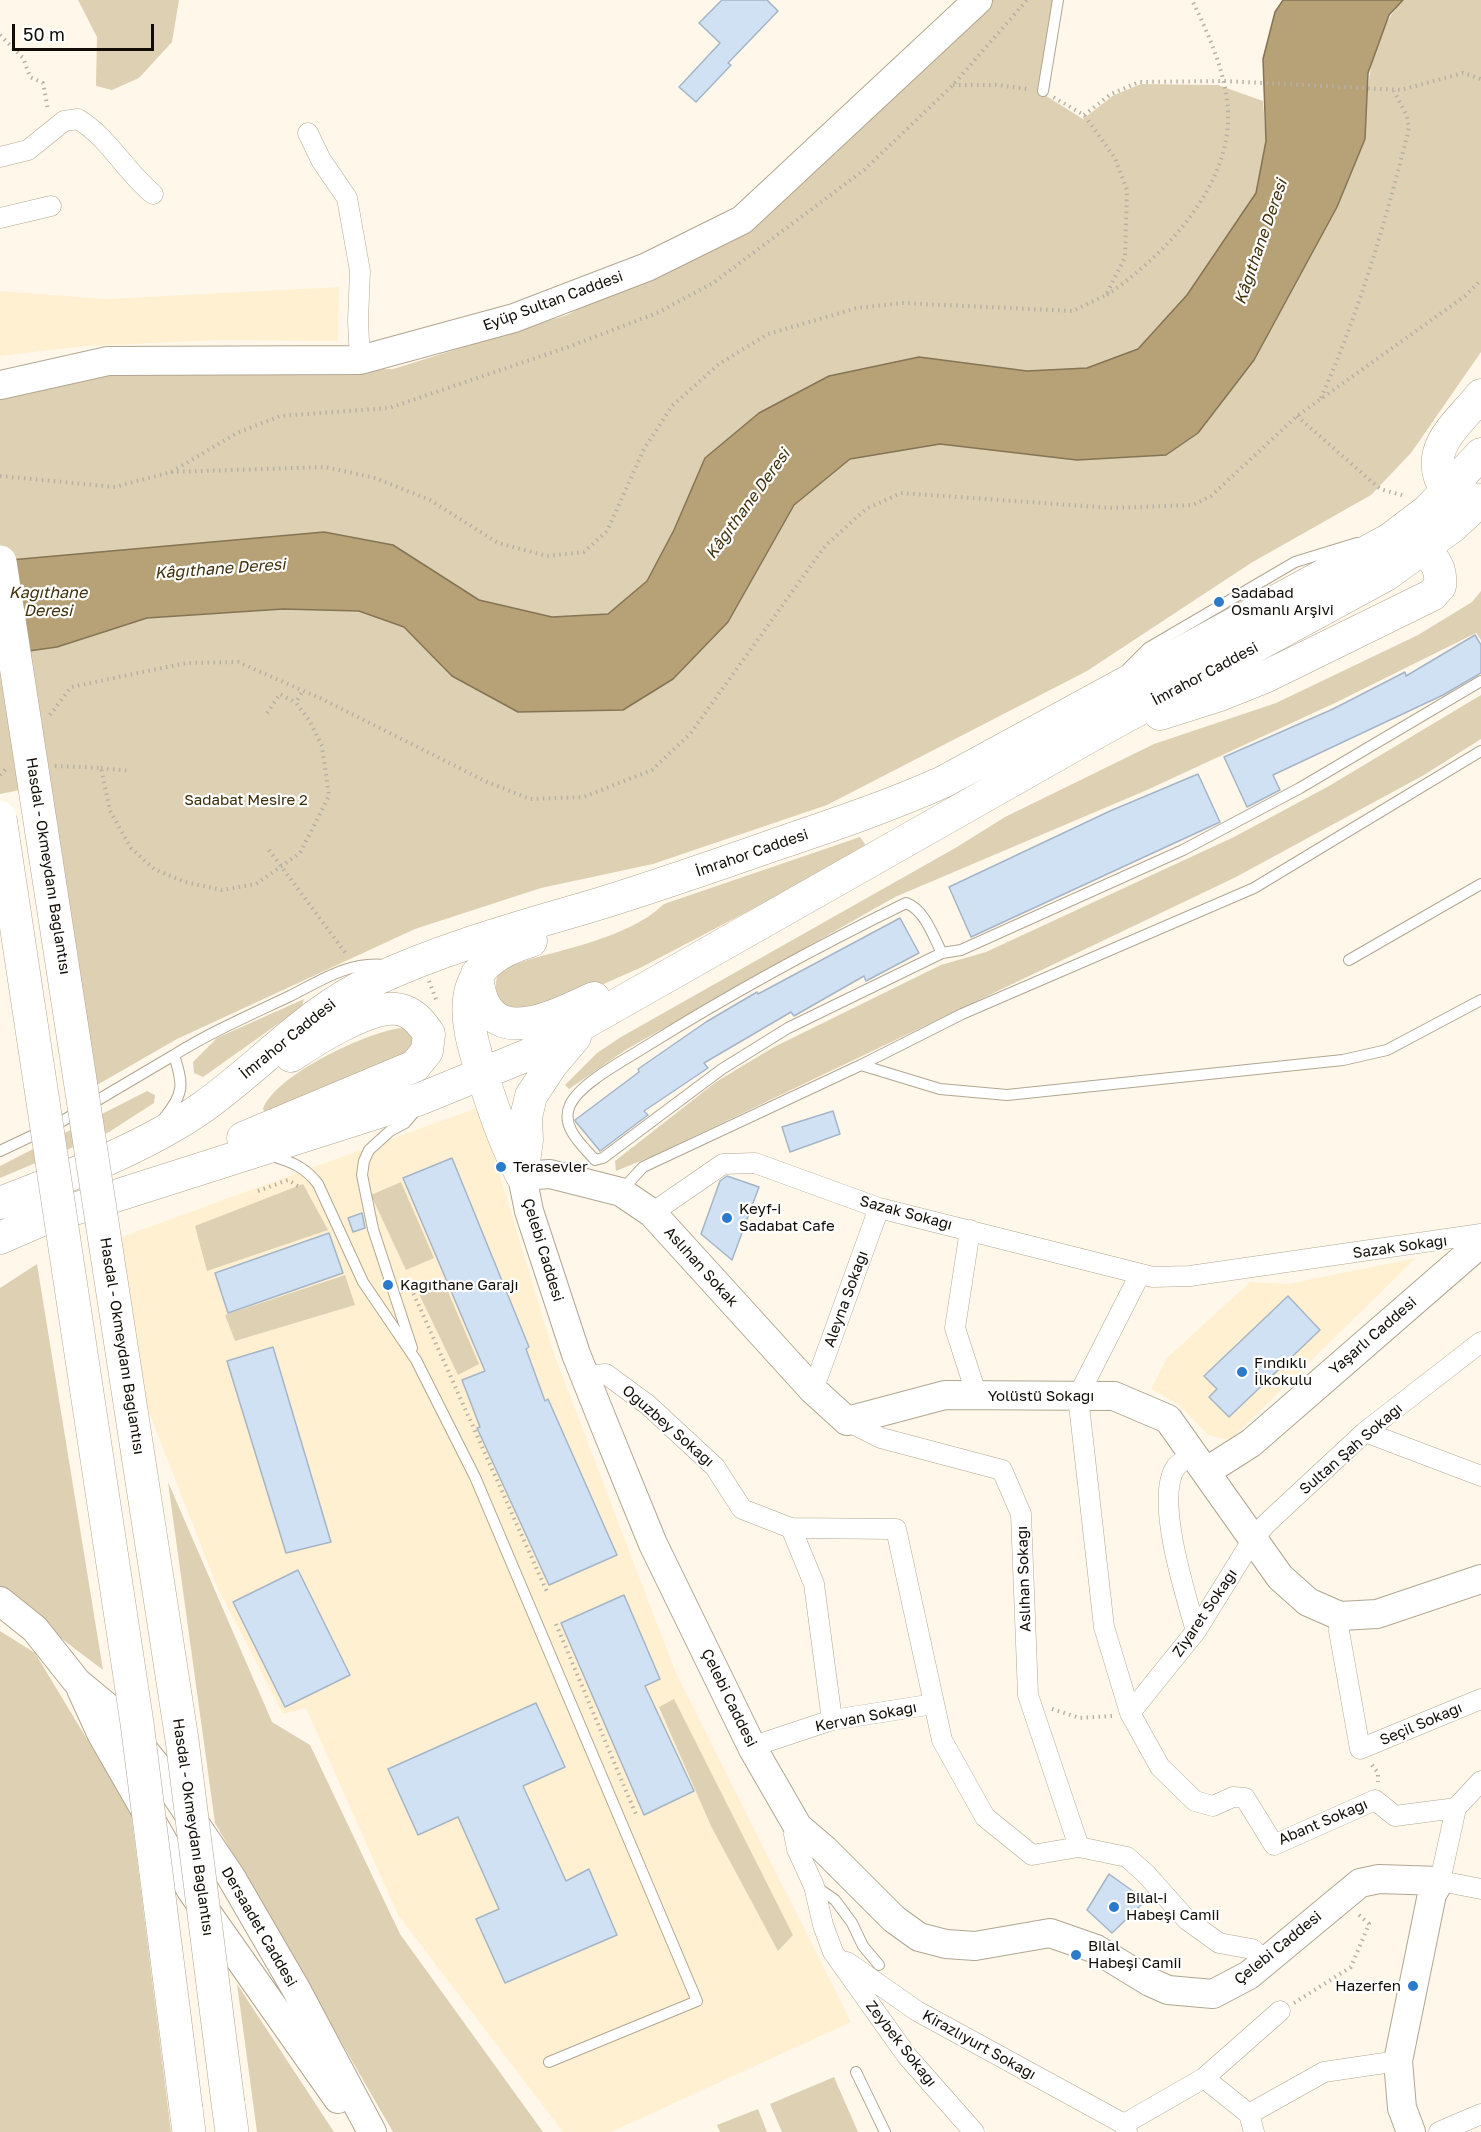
<!DOCTYPE html>
<meta charset="utf-8">
<style>
body{margin:0}
#map{position:relative;width:1481px;height:2132px;overflow:hidden;background:#fff8ea;font-family:"Golos Text",sans-serif}
canvas{display:block}
.scale{position:absolute;left:12px;top:24px;width:142px;height:27px;box-sizing:border-box;border:3px solid #110d06;border-top:0;padding-left:8px;font-size:18px;line-height:21px;white-space:nowrap;color:#110d06;-webkit-text-stroke:4px #fff;paint-order:stroke}
</style>
<div id="map">
<canvas width="1481" height="2132"></canvas>
<div class="scale">50 m</div>
</div>
<script>
const context = document.querySelector('canvas').getContext('2d');
context.lineJoin = 'round';
function fill(path, color) { context.fillStyle = color; context.fill(path, 'evenodd'); }
function strokePath(path, color, width, dash) { context.strokeStyle = color; context.lineWidth = width; context.lineCap = dash ? 'butt' : 'round'; context.setLineDash(dash || []); context.stroke(path); }
function label(font, color, halo, rows, align = 'center') {
  context.font = font + ' "Golos Text",sans-serif'; context.lineWidth = 4.5; context.setLineDash([]); context.textBaseline = 'middle'; context.strokeStyle = halo; context.fillStyle = color; for (const [text, x, y, turn = 0] of rows) {
    context.save(); context.translate(x, y); context.rotate((+turn || 0) * Math.PI / 180); context.textAlign = isNaN(turn) ? turn : align; if (halo) context.strokeText(text, 0, 0); context.fillText(text, 0, 0); context.restore();
  }
}
const built = new Path2D(`
 M339,287L338,341L223,340L86,346L0,356V291L106,299Z
 M479,1107L553,1351L675,1671L851,2022L611,2132H563L398,1915L306,1708L283,1714L217,1587L144,1399L116,1239Z
 M1416,1258L1230,1440L1208,1435L1179,1405L1151,1389L1167,1358L1250,1282L1288,1284Z`);
const green = new Path2D(`
 M78,0H179L172,42L139,78L112,90L96,86L97,37Z
 M982,0H1054L1043,94L1083,119L1114,95L1141,84L1218,85L1263,101L1266,141L1256,193L1187,295L1138,349L1087,368L1027,371L919,357L829,376L759,413L674,530L647,581L608,614L552,617L479,600L393,545L324,532L0,562V389L93,375L393,369L567,315L751,219Z
 M1403,0H1481V352L1411,453L1371,495L1251,563L1087,671L827,805L653,864L541,888L415,929L177,1039L97,1085L50,784L0,794V655L57,647L147,618L283,609L359,611L404,627L452,676L728,622L794,505L850,459L940,444L1077,460L1365,140C1367,90 1367,39 1403,0Z
 M1481,591V640L1476,633L1337,702L1147,790L895,897L627,1049L569,1089L565,1085L597,1053L621,1037L957,847L1005,817L1154,744L1276,703L1418,635L1472,602Z
 M1481,695V739L1424,775L1236,877L653,1156L616,1171L615,1161L716,1082L774,1047L941,965L986,952L1234,837L1329,786Z
 M860,837L865,844L863,851L642,967L563,1002L505,1011C497,994 490,984 503,968C552,950 626,941 664,904Z
 M304,999L302,1006L289,1016L203,1077L194,1073L193,1062L217,1038Z
 M401,1028L416,1037L418,1050L267,1116L263,1109C275,1075 367,1032 401,1028Z
 M147,1091L155,1095L154,1103L109,1132L0,1178V1166Z
 M401,1182L434,1258L406,1270L371,1195Z
 M303,1184L328,1230L207,1271L195,1226Z
 M37,1264L103,1670L0,1592V1288Z
 M345,1275L355,1305L235,1341L225,1315Z
 M443,1280L479,1364L458,1375L418,1292Z
 M168,1482L272,1722L310,1745L400,1934L543,2132H393L215,1823Z
 M0,1631L35,1653L131,1812L171,2132H0Z
 M674,1699L793,1935L778,1951L711,1826L659,1707Z
 M237,1984L334,2132H257Z
 M834,2077L858,2132H782L770,2104Z
 M758,2109L767,2132H720L717,2125Z`);
const water = new Path2D(`
 M1283,0H1403L1389,15L1368,73L1365,139L1337,207L1254,360L1198,433L1166,455L1077,460L940,444L850,459L794,505L728,622L673,679L623,710L518,712L452,676L404,627L359,611L283,609L147,618L57,647L0,655L10,560L324,532L393,545L479,600L552,617L608,614L647,581L674,530L705,458L759,413L829,376L919,357L1027,371L1087,368L1138,349L1187,295L1256,193L1266,141L1263,59L1275,12Z`);
const building = new Path2D(`
 M722,0H767L778,11L728,63L731,65L696,102L679,87L720,43L699,23Z
 M1475,635L1481,645V673L1443,695L1273,775L1280,790L1247,807L1224,757L1333,709L1405,672L1406,676Z
 M1198,774L1220,822L971,937L949,887L1110,811Z
 M900,918L919,953L866,981L864,976L794,1016L791,1012L704,1063L708,1068L644,1111L648,1115L600,1151L576,1122L575,1120L639,1072L638,1069L706,1022L757,992L758,994Z
 M833,1111L840,1134L790,1152L782,1127Z
 M452,1158L529,1347L526,1349L545,1401L548,1399L617,1555L549,1585L477,1428L480,1427L462,1380L485,1371L403,1178Z
 M727,1176L759,1187L732,1260L701,1234L720,1181Z
 M362,1213L365,1228L353,1232L348,1218Z
 M329,1233L343,1273L228,1313L215,1273Z
 M1288,1296L1320,1330L1229,1417L1209,1397L1217,1389L1204,1376Z
 M273,1347L331,1542L286,1553L227,1361Z
 M298,1570L350,1675L285,1707L233,1602Z
 M624,1595L660,1679L645,1686L694,1791L644,1815L561,1623Z
 M536,1703L565,1767L523,1786L566,1881L589,1869L617,1935L505,1983L476,1919L499,1909L458,1817L418,1835L388,1769Z
 M1109,1874L1137,1894L1142,1904L1112,1933L1087,1910Z`);
const path = new Path2D(`
 M0,35L23,58L30,77L43,83L48,110
 M953,85H996L1029,89
 M1084,115L1111,94L1139,82L1224,81L1401,90L1463,73L1481,79
 M1107,295C1162,257 1224,194 1228,123C1230,82 1210,37 1192,0
 M1321,398C1360,310 1386,221 1409,128L1407,116L1394,91
 M1297,416L1380,489L1405,496
 M171,472L325,467L375,478L430,500L498,543L547,556L584,552L607,531L644,449L672,406L719,364L768,334L857,308L902,303L1073,311L1106,295L1125,257L1127,190L1115,158L1084,115L1053,97
 M0,476L115,487L171,472L237,433L280,416L389,408L568,347L657,313L713,283L864,170L953,85L1027,0
 M267,713L280,694L296,703
 M50,715L71,687L186,663L238,662L322,699L485,781L530,799L584,797L652,770L690,734L825,546L866,509L901,493L1113,508L1193,505L1211,496L1297,416L1465,296L1481,280
 M55,766L101,768L110,811L131,848L154,869L185,882L222,890L256,884L300,853L329,796L322,746L309,720L296,703L303,690
 M101,768L130,771
 M0,775L7,768
 M269,850L347,955
 M429,981L437,1002
 M258,1191L288,1180L298,1186
 M411,1288L548,1594
 M556,1624L637,1817
 M1052,1709L1080,1718L1112,1716
 M1372,1765L1378,1773V1782
 M1294,2003L1351,1967L1369,1924L1357,1913`);
const lane = new Path2D(`
 M1043,91L1058,0
 M1128,668L1148,648L1295,562L1357,543
 M942,953C933,936 925,910 906,903C816,947 730,994 645,1047C625,1060 580,1083 570,1105C560,1127 582,1145 595,1160L603,1158L722,1069L788,1028L942,953L961,950L1183,850L1300,788L1481,681
 M1349,960L1481,884
 M861,1065L962,1014L1254,888L1481,751
 M164,1118C185,1093 183,1084 174,1055C211,1032 250,1015 290,996C320,981 349,961 385,965
 M0,1151L59,1123L174,1055
 M272,1156C292,1162 305,1167 318,1184L363,1282L416,1360L475,1477L697,2001L549,2062
 M621,1191L643,1167L861,1065L940,1089L1007,1095L1343,1060L1387,1050L1481,1000
 M412,1348L373,1229L362,1175L364,1161L369,1150L390,1131L405,1123L416,1110
 M815,1886L835,1900L852,1923L863,1946L879,1965
 M856,2072L885,2132`);
const street = new Path2D(`
 M308,133L321,160L347,198L360,271L358,321L360,360
 M0,157L28,150L64,121L78,119C109,138 125,171 153,194
 M0,218L51,206
 M652,1213L723,1164L755,1163L879,1208L1153,1277L1190,1276L1481,1234
 M970,1230L955,1328L977,1396
 M1139,1276L1078,1396L1104,1627L1130,1713L1160,1767L1195,1801L1213,1806L1233,1797L1245,1798L1274,1845L1375,1800L1395,1816L1456,1808
 M594,1375L606,1374L648,1405L715,1467L742,1509L791,1528
 M813,1390L879,1208
 M847,1421L881,1438L1002,1470L1021,1514L1028,1695L1079,1847
 M1365,1432L1481,1476
 M1195,1453C1188,1457 1181,1461 1176,1467C1154,1498 1186,1596 1196,1631
 M1340,1616L1339,1631L1360,1749L1481,1699
 M1130,1713L1196,1631L1253,1539L1266,1524L1365,1432L1481,1342
 M832,1720L814,1584L791,1528L896,1529L942,1740L985,1817L1032,1855L1079,1847L1127,1857L1146,1874L1187,1920L1219,1943L1252,1949L1258,1954
 M763,1743L832,1720L934,1704
 M1481,1781L1456,1808L1440,1881L1481,1889
 M798,1827L794,1834L797,1849L814,1886L823,1925L833,1952L907,2056L974,2132
 M847,1962L917,2011L1124,2124L1127,2132
 M1204,2078L1249,2114L1254,2132
 M1249,2114L1324,2072L1398,2061
 M1124,2124L1204,2078L1280,2011
 M1439,2132L1481,2114`);
const secondary = new Path2D(`
 M0,385L108,361L360,360L514,318L647,267L742,220L978,0
 M522,1176L529,1211L576,1354L602,1419L653,1544L753,1749L798,1827L825,1850L894,1919L919,1937L946,1944L975,1946L1050,1933L1096,1949L1150,1982L1168,1990L1213,1994L1249,1975L1360,1883L1379,1879L1440,1881
 M522,1176L550,1174L621,1192L652,1213L813,1390L847,1421L945,1395L1114,1396L1168,1419L1280,1577L1308,1602L1340,1616L1377,1614L1481,1579
 M1207,1471L1251,1443L1481,1243
 M0,1601L35,1629L77,1682L112,1711L155,1764L231,1877L296,1989L372,2132
 M81,1689L101,1733L191,1890L338,2099
 M1411,2132L1402,2108L1398,2061L1432,1894L1440,1881`);
const primary = new Path2D(`
 M1469,498L1440,478C1428,443 1462,420 1481,395
 M1160,714L1220,695L1265,677L1432,595L1440,586C1443,563 1426,547 1405,541
 M477,974C483,1053 549,1019 594,998
 M243,1138L415,1066L427,1051L429,1034C421,1022 412,1011 397,1009C370,1005 313,1041 291,1056
 M522,1176C505,1144 494,1111 483,1077C462,1013 453,964 531,941
 M522,1176L527,1140L526,1117L531,1096L552,1064L575,1037
 M0,1203C66,1177 145,1148 203,1107C262,1065 308,1010 375,980C450,945 529,925 608,901C665,883 720,864 777,844C833,825 889,806 943,782L1390,539L1427,511L1481,454
 M0,1238L46,1218L420,1099L530,1054L1101,730L1386,575L1452,527L1481,500`);
const highway = new Path2D(`
 M228,2103L232,2132
 M186,2109L189,2132`);
const highwayBridge = new Path2D(`
 M0,562L182,1740L228,2103
 M0,818L137,1723L186,2109`);
const markers = [
 [1219,602,6,"#2c7aca"],
 [501,1167,6,"#2c7aca"],
 [727,1218,6,"#2c7aca"],
 [388,1285,6,"#2c7aca"],
 [1242,1372,6,"#2c7aca"],
 [1114,1907,6,"#2c7aca"],
 [1076,1955,6,"#2c7aca"],
 [1413,1986,6,"#2c7aca"]
];
const streetNames = [
 ["Eyüp Sultan Caddesi",553,301,-20],
 ["İmrahor Caddesi",1205,674,-28],
 ["İmrahor Caddesi",752,853,-19],
 ["Hasdal - Okmeydanı Bağlantısı",48,866,81],
 ["İmrahor Caddesi",288,1039,-39],
 ["Sazak Sokağı",906,1213,15],
 ["Sazak Sokağı",1400,1247,-8],
 ["Çelebi Caddesi",543,1250,73],
 ["Aslıhan Sokak",701,1267,48],
 ["Aleyna Sokağı",846,1299,-70],
 ["Yaşarlı Caddesi",1373,1336,-41],
 ["Hasdal - Okmeydanı Bağlantısı",122,1346,81],
 ["Yolüstü Sokağı",1041,1396],
 ["Oğuzbey Sokağı",668,1426,41],
 ["Sultan Şah Sokağı",1351,1449,-41],
 ["Aslıhan Sokağı",1024,1579,-92],
 ["Ziyaret Sokağı",1205,1613,-56],
 ["Çelebi Caddesi",729,1698,64],
 ["Kervan Sokağı",866,1717,-11],
 ["Seçil Sokağı",1421,1724,-23],
 ["Abant Sokağı",1323,1822,-23],
 ["Hasdal - Okmeydanı Bağlantısı",193,1827,82],
 ["Dersaadet Caddesi",259,1927,60],
 ["Çelebi Caddesi",1278,1948,-39],
 ["Zeybek Sokağı",901,2044,52],
 ["Kirazlıyurt Sokağı",979,2045,29]
];
const poiNames = [
 ["Sadabad",1231,593],
 ["Osmanlı Arşivi",1231,610],
 ["Terasevler",513,1167],
 ["Keyf-i",739,1209],
 ["Sadabat Cafe",739,1226],
 ["Kağıthane Garajı",400,1285],
 ["Fındıklı",1254,1363],
 ["İlkokulu",1254,1380],
 ["Bilal-i",1126,1898],
 ["Habeşi Camii",1126,1915],
 ["Bilal",1088,1946],
 ["Habeşi Camii",1088,1963],
 ["Hazerfen",1401,1986,"right"]
];
const parkNames = [
 ["Sadabat Mesire 2",246,800]
];
const waterNames = [
 ["Kâğıthane Deresi",1261,242,-71],
 ["Kâğıthane Deresi",748,504,-54],
 ["Kâğıthane Deresi",220,569,-4],
 ["Kağıthane",48,593],
 ["Deresi",48,611]
];
fill(built, '#fff0d2');
fill(green, '#ded0b3');
fill(water, '#b7a176');
strokePath(water, '#857554', 1.5);
fill(building, '#d1e1f4');
strokePath(building, '#a5b5c7', 1.5);
strokePath(lane, '#b1a691', 12);
strokePath(street, '#b1a691', 21);
strokePath(secondary, '#b1a691', 30);
strokePath(primary, '#b1a691', 33);
strokePath(highway, '#b1a691', 34);
strokePath(path, '#b7b1a5', 4, [1.5, 4.5]);
strokePath(lane, '#fff', 10);
strokePath(street, '#fff', 20);
strokePath(secondary, '#fff', 28);
strokePath(primary, '#fff', 32);
strokePath(highway, '#fff', 33);
strokePath(highwayBridge, '#b1a691', 34, []);
strokePath(highwayBridge, '#fff', 33);
for (const [x, y, r, color] of markers) { const dot = new Path2D(); dot.arc(x, y, r, 0, 2 * Math.PI); context.fillStyle = color; context.fill(dot); strokePath(dot, '#fff', 2); }
label('15px', '#110d06', '#fff', streetNames);
label('15px', '#110d06', '#fff', poiNames, 'left');
label('15px', '#3b2b06', '#fff', parkNames);
label('italic 16px', '#40300b', '#fff', waterNames);
</script>
